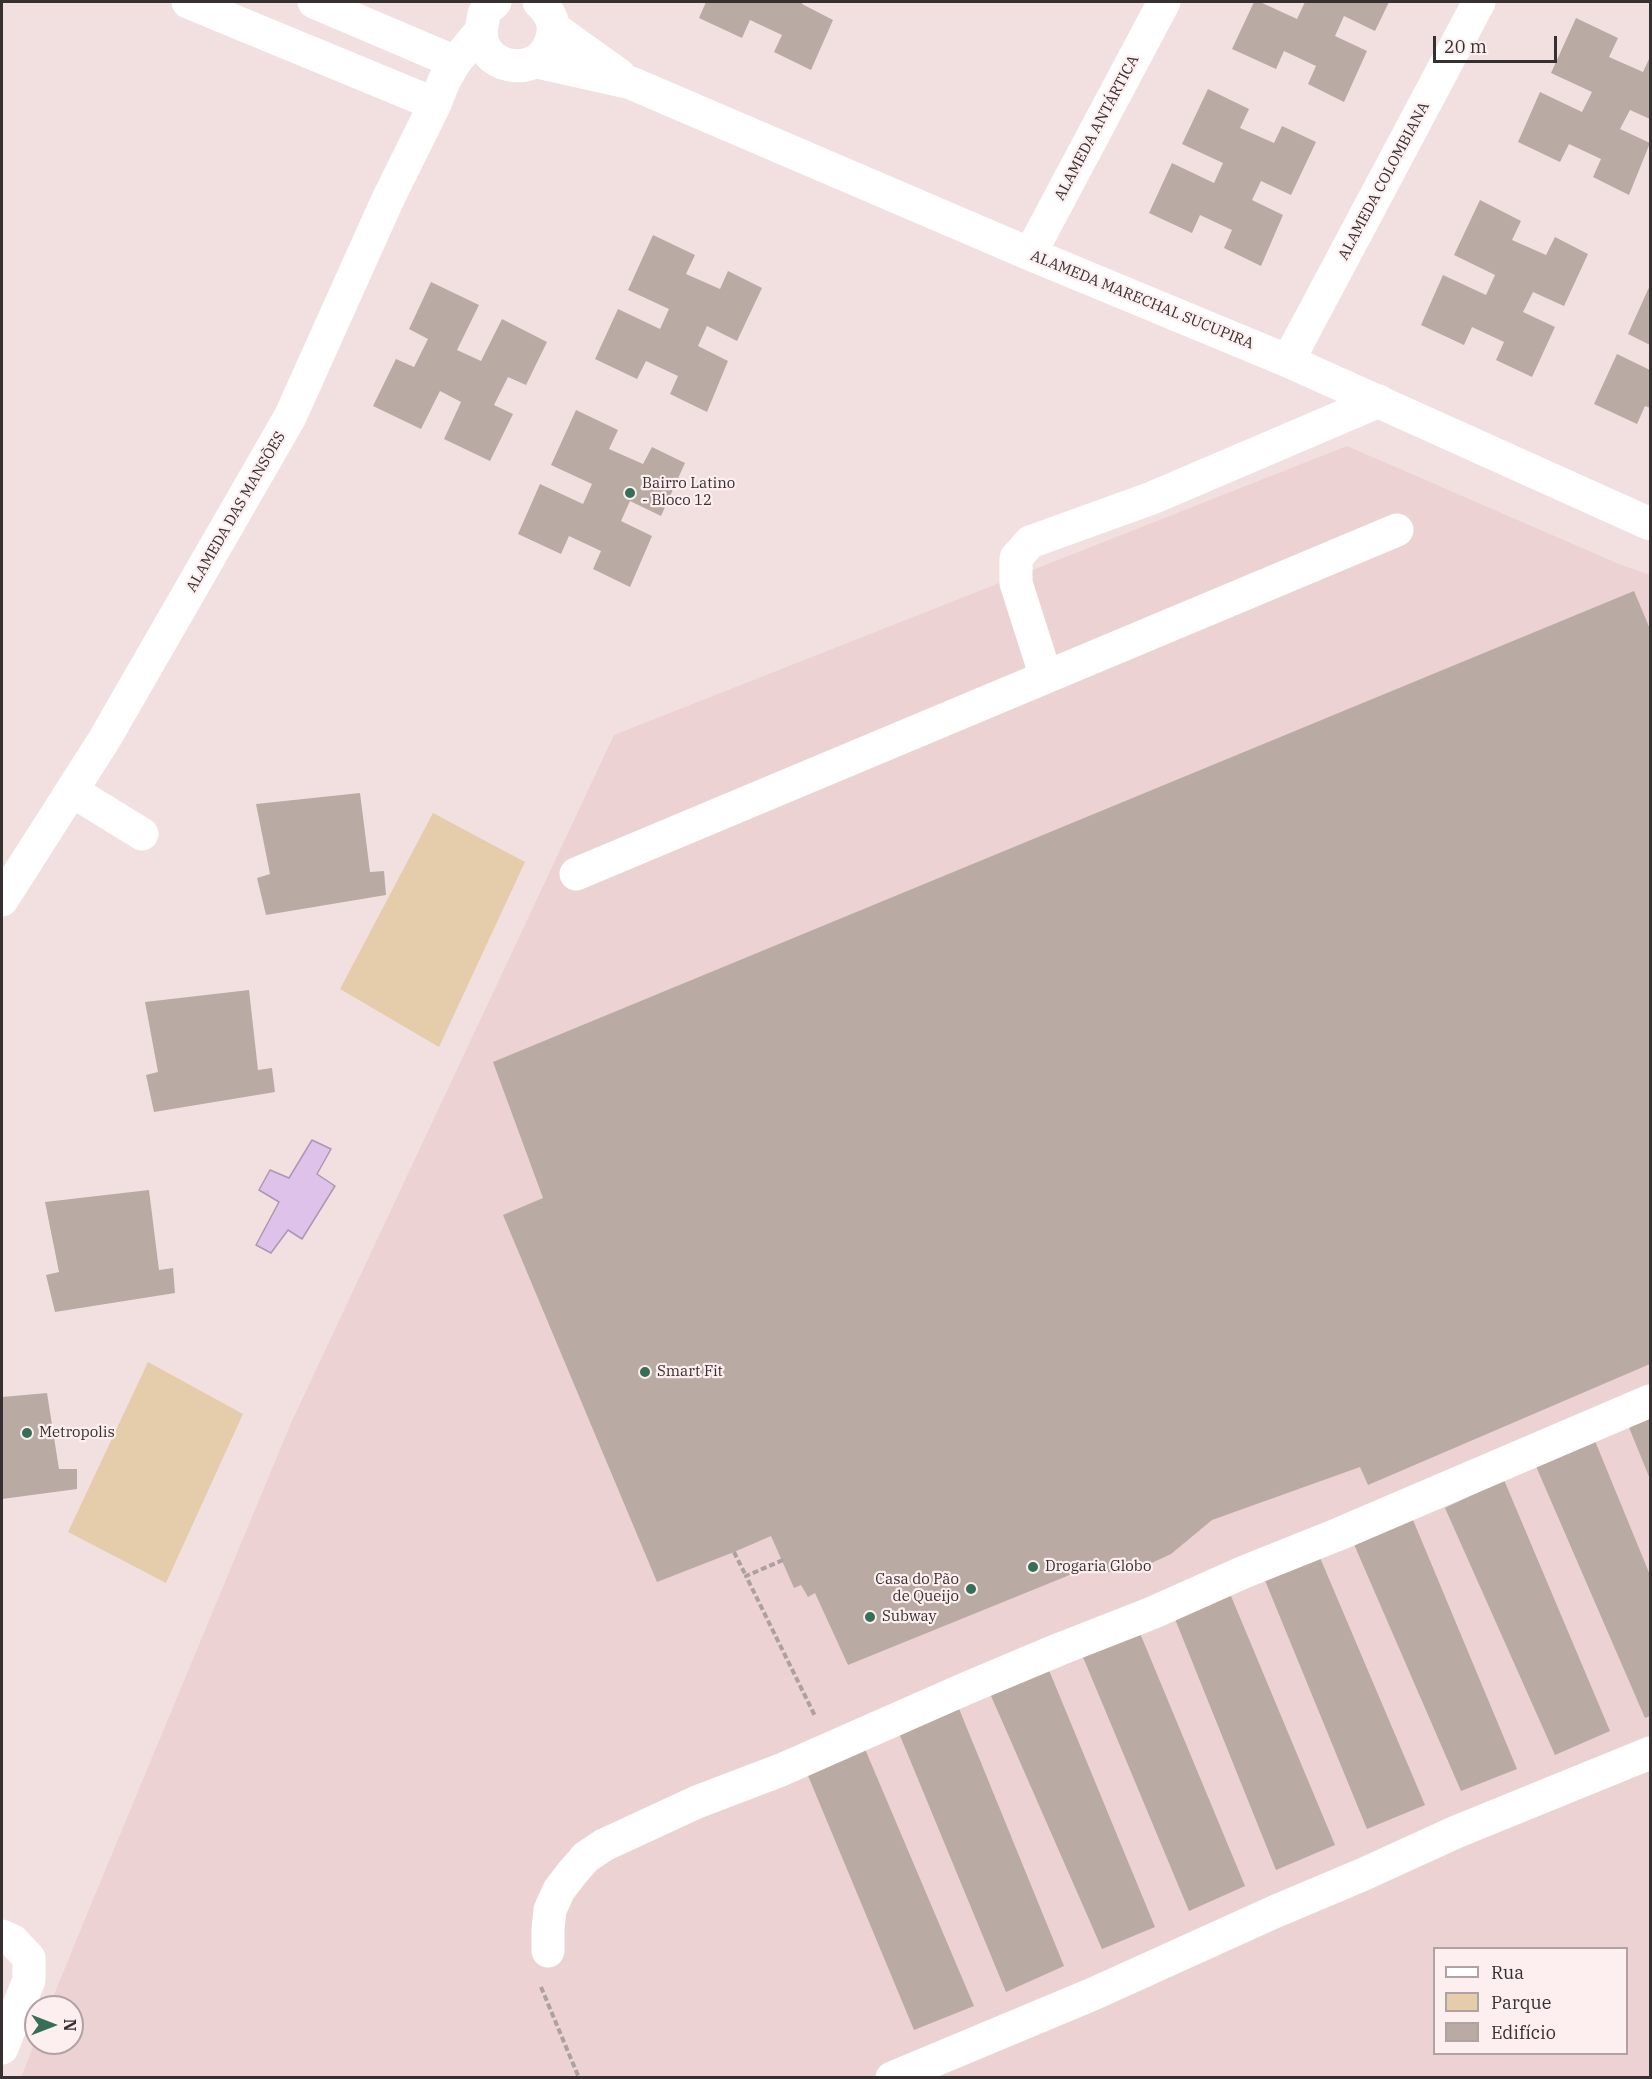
<!DOCTYPE html>
<meta charset="utf-8">
<style>
body{margin:0}
#map{position:relative;width:1652px;height:2079px;overflow:hidden;background:#f2e0e1;font-family:"IBM Plex Serif",serif}
canvas{display:block}
.frame{position:absolute;inset:0;border:3px solid #373031;pointer-events:none}
.legend{position:absolute;left:1433px;top:1947px;width:195px;height:108px;box-sizing:border-box;background:#fdeeef;border:2px solid #aea2a3;margin:0;padding:8px 10px;list-style:none;font-size:18px;color:#373031}
.legend li{display:flex;align-items:center;gap:12px;height:30px}
.legend b{width:30px;border:2px solid #aea2a3}
.north{position:absolute;left:24px;top:1995px;width:60px;height:60px;box-sizing:border-box;background:#fdeeef;border:2px solid #aea2a3;border-radius:50%;rotate:90deg;font-size:16px;font-weight:700;line-height:24px;text-align:center;color:#373031}
.north::after{content:'';display:block;margin:auto;width:21px;height:27px;background:#366f58;clip-path:polygon(50% 0,100% 100%,50% 72%,0 100%)}
.scale{position:absolute;left:1433px;top:36px;width:124px;height:27px;box-sizing:border-box;border:3px solid #373031;border-top:0;padding-left:8px;font-size:18px;line-height:21px;white-space:nowrap;color:#373031;-webkit-text-stroke:4px #fdeeef;paint-order:stroke}
</style>
<div id="map">
<canvas width="1652" height="2079"></canvas>
<div class="frame"></div>
<ul class="legend">
<li><b style="height:8px;background:#fff"></b>Rua</li>
<li><b style="height:16px;background:#e5cdab"></b>Parque</li>
<li><b style="height:16px;background:#b9aaa4"></b>Edifício</li>
</ul>
<div class="north">N</div>
<div class="scale">20 m</div>
</div>
<script>
const context = document.querySelector('canvas').getContext('2d');
context.lineJoin = 'round';
function fill(path, color) { context.fillStyle = color; context.fill(path, 'evenodd'); }
function strokePath(path, color, width, dash) { context.strokeStyle = color; context.lineWidth = width; context.lineCap = dash ? 'butt' : 'round'; context.setLineDash(dash || []); context.stroke(path); }
function label(font, color, halo, rows, align = 'center') {
  context.font = font + ' "IBM Plex Serif",serif'; context.lineWidth = 4.5; context.setLineDash([]); context.textBaseline = 'middle'; context.strokeStyle = halo; context.fillStyle = color; for (const [text, x, y, turn = 0] of rows) {
    context.save(); context.translate(x, y); context.rotate((+turn || 0) * Math.PI / 180); context.textAlign = isNaN(turn) ? turn : align; if (halo) context.strokeText(text, 0, 0); context.fillText(text, 0, 0); context.restore();
  }
}
const built = new Path2D(`
 M1347,446L1619,564L1650,575V2077L21,2078L36,2039V2043H72V2007H49L85,1919L291,1423L614,735ZM1434,1948H1626V2054H1434Z`);
const green = new Path2D(`
 M433,813L525,862L439,1047L340,989Z
 M148,1362L243,1414L166,1583L68,1532Z`);
const water = new Path2D(`
 M312,1140L331,1149L317,1174L335,1186L302,1239L288,1230L271,1253L256,1245L279,1202L259,1190L270,1170L289,1178Z`);
const building = new Path2D(`
 M706,2H803L802,4L833,20L811,70L774,52L782,35L750,20L742,38L699,18Z
 M1254,2H1260L1297,19L1305,2H1389L1375,31L1344,16L1335,36L1367,51L1344,102L1308,84L1316,66L1284,51L1276,69L1232,49Z
 M1576,18L1618,38L1609,57L1643,72L1650,57V119L1630,110L1620,129L1650,143L1629,195L1593,177L1601,159L1569,144L1560,162L1518,142L1540,92L1582,112L1592,92L1551,73Z
 M1208,89L1249,109L1240,128L1274,143L1282,126L1316,142L1291,195L1261,181L1252,200L1283,215L1261,266L1224,248L1232,230L1200,215L1192,233L1149,213L1172,163L1214,183L1223,163L1182,144Z
 M1480,200L1521,221L1512,240L1546,255L1555,237L1588,254L1564,306L1533,292L1523,312L1555,327L1532,377L1496,360L1504,342L1472,327L1464,345L1421,325L1443,275L1486,295L1495,275L1454,255Z
 M653,235L695,255L686,274L720,289L728,271L762,288L737,341L707,326L698,346L728,361L707,412L670,394L678,376L646,361L637,379L595,359L618,309L660,329L669,309L628,290Z
 M431,282L479,305L457,350L481,361L502,319L547,342L526,385L508,377L494,405L513,414L490,461L444,439L461,402L440,391L421,429L373,406L396,359L414,367L428,339L409,329Z
 M1650,285V345L1628,334Z
 M1617,354L1650,370V408L1645,406L1637,424L1594,404Z
 M576,410L618,430L609,449L643,464L652,447L685,463L661,516L630,501L621,521L652,536L630,587L593,569L601,551L569,536L561,554L518,534L540,484L583,504L592,484L551,465Z
 M1634,591L1650,629V1364L1368,1485L1360,1467L1212,1520L1171,1554L1143,1567L1109,1572H1077L848,1665L815,1593L808,1597L801,1585L794,1588L771,1536L734,1552L657,1582L503,1215L543,1198L493,1062Z
 M360,793L370,872L384,871L386,895L266,915L257,878L270,874L256,804Z
 M249,990L258,1070L272,1068L275,1092L154,1112L146,1075L158,1072L145,1002Z
 M149,1190L159,1270L173,1268L175,1293L55,1312L46,1275L59,1272L45,1202Z
 M47,1393L59,1469H77V1489L2,1499V1397Z
 M1650,1415V1479L1628,1425Z
 M1595,1441L1650,1575V1716L1645,1718L1535,1464Z
 M1504,1480L1610,1731L1555,1755L1445,1508Z
 M1413,1520L1517,1769L1461,1791L1353,1542Z
 M1318,1553L1425,1805L1367,1829L1264,1578Z
 M1228,1589L1335,1845L1276,1870L1173,1614Z
 M1137,1626L1245,1886L1189,1911L1080,1650Z
 M1046,1663L1155,1927L1102,1949L988,1689Z
 M955,1699L1064,1966L1006,1992L896,1726Z
 M862,1742L974,2006L914,2030L804,1766Z`);
const path = new Path2D(`
 M734,1552L746,1576
 M783,1560L746,1576L815,1716
 M541,1987L579,2078`);
const minor = new Path2D(`
 M188,2L435,104
 M314,2L455,62
 M495,2C492,5 487,8 485,12C483,15 483,21 482,25C473,68 540,84 552,38C556,23 550,12 539,2
 M555,29L619,75
 M537,62L631,83L1030,254L1288,361L1650,524
 M1030,254L1164,2
 M1288,361L1479,2
 M1046,677L1016,583V558L1030,542L1152,498L1379,401
 M72,791L142,834
 M576,874L1397,530
 M2,900L104,740L290,417L388,199L435,104L444,81L455,62L481,31
 M2,1936L13,1941L29,1958V1980L2,2048
 M548,1951V1929L550,1910L559,1890L572,1873L586,1857L604,1845L697,1802L781,1770L967,1688L1060,1649L1152,1613L1244,1572L1339,1534L1650,1401
 M892,2078L1093,1994L1274,1912L1364,1874L1456,1832L1650,1753`);
const markers = [
 [630,493,6,"#366f58"],
 [645,1372,6,"#366f58"],
 [27,1433,6,"#366f58"],
 [1033,1567,6,"#366f58"],
 [971,1589,6,"#366f58"],
 [870,1617,6,"#366f58"]
];
const streetNames = [
 ["ALAMEDA ANTÁRTICA",1097,128,-62],
 ["ALAMEDA COLOMBIANA",1384,181,-62],
 ["ALAMEDA MARECHAL SUCUPIRA",1142,300,22],
 ["ALAMEDA DAS MANSÕES",236,512,-60]
];
const poiNames = [
 ["Bairro Latino",642,484],
 ["- Bloco 12",642,501],
 ["Smart Fit",657,1372],
 ["Metropolis",39,1433],
 ["Drogaria Globo",1045,1567],
 ["Casa do Pão",959,1580,"right"],
 ["de Queijo",959,1597,"right"],
 ["Subway",882,1617]
];
fill(built, '#ecd2d2');
fill(green, '#e5cdab');
fill(water, '#dec2e9');
strokePath(water, '#ac96b2', 1.5);
fill(building, '#b9aaa4');
strokePath(path, '#aea0a1', 4, [6, 3]);
strokePath(minor, '#fff', 33);
for (const [x, y, r, color] of markers) { const dot = new Path2D(); dot.arc(x, y, r, 0, 2 * Math.PI); context.fillStyle = color; context.fill(dot); strokePath(dot, '#fdeeef', 2); }
label('15px', '#373031', '#fdeeef', streetNames);
label('15px', '#373031', '#fdeeef', poiNames, 'left');
</script>
